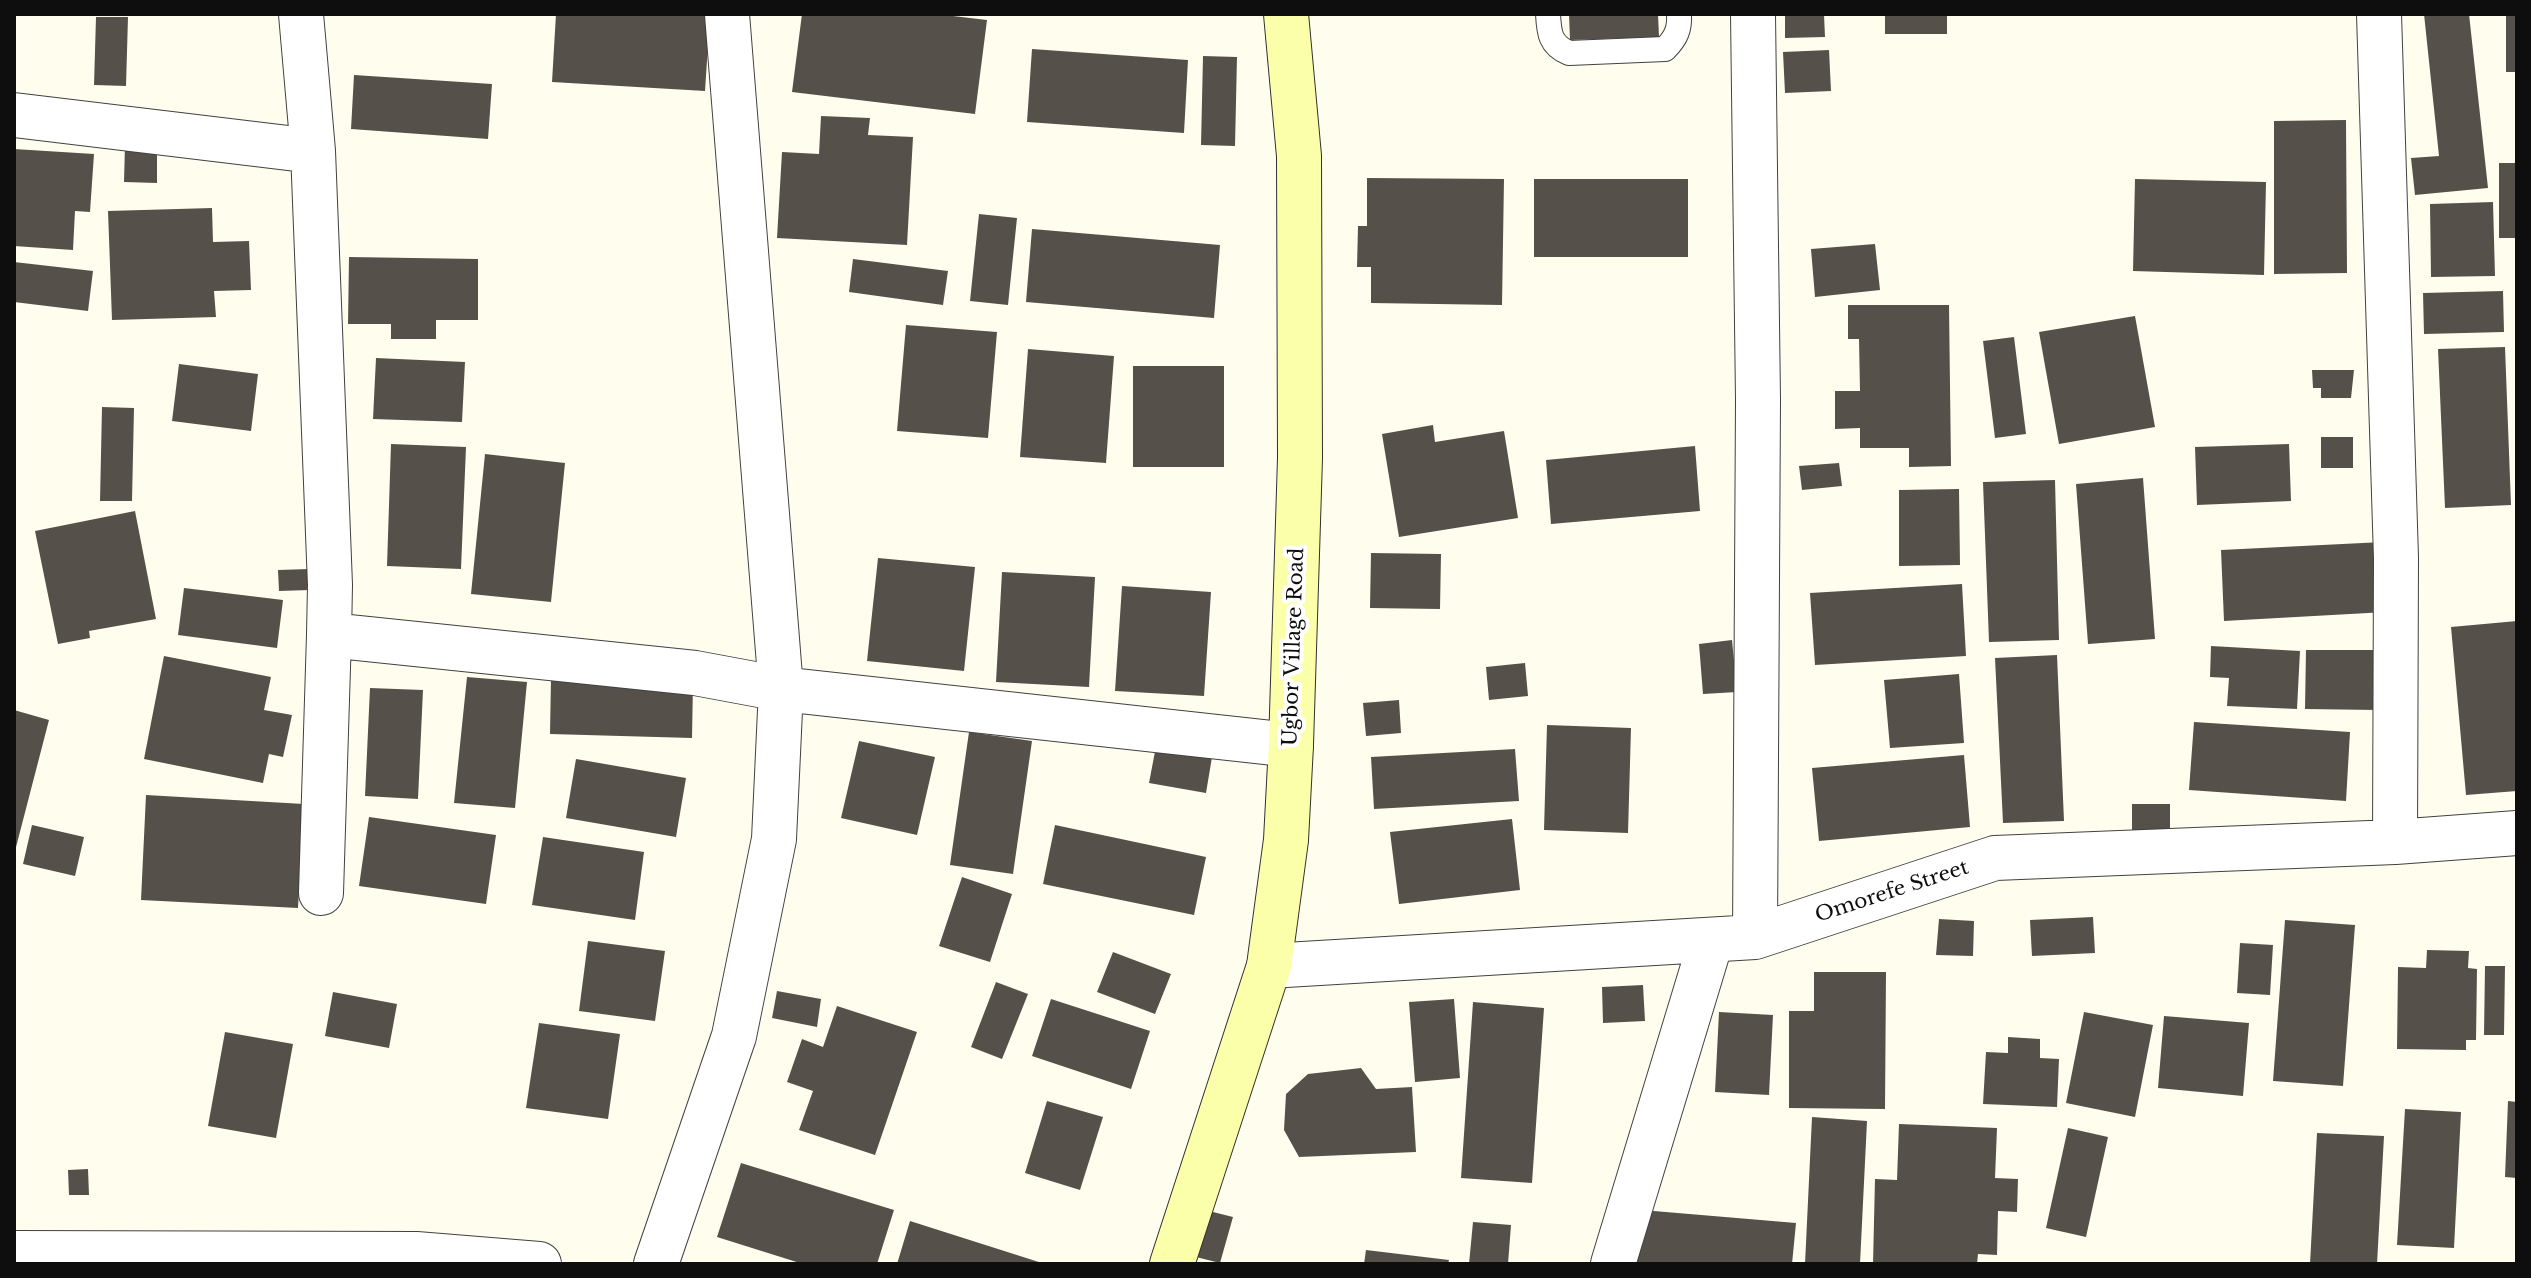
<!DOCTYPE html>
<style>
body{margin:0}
#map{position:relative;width:2531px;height:1278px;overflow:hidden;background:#fffeee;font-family:"Libre Baskerville",serif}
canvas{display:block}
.frame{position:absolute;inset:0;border:16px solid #0e0e0e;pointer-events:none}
</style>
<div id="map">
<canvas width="2531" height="1278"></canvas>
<div class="frame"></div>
</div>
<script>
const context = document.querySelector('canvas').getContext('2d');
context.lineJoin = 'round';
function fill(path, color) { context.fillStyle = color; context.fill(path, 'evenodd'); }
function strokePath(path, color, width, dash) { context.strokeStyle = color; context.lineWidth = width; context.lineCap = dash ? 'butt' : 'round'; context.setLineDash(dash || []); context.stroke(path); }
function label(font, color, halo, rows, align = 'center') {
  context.font = font + ' "Libre Baskerville",serif'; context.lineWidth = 8; context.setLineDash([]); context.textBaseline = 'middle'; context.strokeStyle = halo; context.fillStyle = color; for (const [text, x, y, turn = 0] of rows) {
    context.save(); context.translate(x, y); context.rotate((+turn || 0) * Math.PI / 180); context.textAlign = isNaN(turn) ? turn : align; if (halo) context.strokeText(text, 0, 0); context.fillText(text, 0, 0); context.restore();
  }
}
const building = new Path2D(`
 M556,14H710L705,91L552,82Z
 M802,14H936L987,20L975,114L792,92Z
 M1569,14H1658L1659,37L1570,40Z
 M1785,14H1824L1825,37L1785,38Z
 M1885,14H1947V34H1885Z
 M2424,14H2469L2488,188L2415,195L2411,158L2439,156Z
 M2506,14H2517V72H2506Z
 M96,17H128L126,86L94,85Z
 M1032,49L1188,60L1184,133L1027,122Z
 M1829,50L1831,91L1785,93L1783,52Z
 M1203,56L1237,57L1235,146L1201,145Z
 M354,75L492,84L488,139L351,129Z
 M821,116L870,118L868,135L913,137L907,245L777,238L782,152L819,154Z
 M2346,120L2347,273L2274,274V121Z
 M125,144L157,145V183L124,182Z
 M14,149L94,154L90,212L75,211L73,250L14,246Z
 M2499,163H2517V238H2499Z
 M1367,178L1504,179L1502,305L1371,303V267H1357L1358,226H1367Z
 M1534,179H1688V257H1534Z
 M2135,179L2266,182L2264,275L2133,271Z
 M2493,202L2495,276L2431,277L2430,204Z
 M212,208L213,242L249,241L251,290L214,291L216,317L112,320L108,211Z
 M979,214L1017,218L1008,305L970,301Z
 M1032,229L1220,245L1214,318L1026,302Z
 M1875,244L1880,290L1815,297L1811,249Z
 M349,257L478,259V320H436V339H391V324H348Z
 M853,259L948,271L943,305L849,292Z
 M14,262L93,271L88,311L14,302Z
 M2503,291L2504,332L2424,334L2423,293Z
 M1848,305H1949L1951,466L1909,467V448H1860V428L1835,429V391H1860L1859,339H1848Z
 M2135,316L2155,427L2059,444L2039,332Z
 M906,325L997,332L988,438L897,431Z
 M2014,337L2026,434L1995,438L1983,341Z
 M2505,347L2511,505L2445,508L2438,349Z
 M1028,349L1114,356L1106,463L1020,457Z
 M376,358L465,362L462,422L373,419Z
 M179,364L258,374L251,431L172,421Z
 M1133,366H1224V467H1133Z
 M2312,370H2354L2351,398H2321V388H2313Z
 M102,407L134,408L132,501H100Z
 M1433,425L1435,442L1504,431L1518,518L1399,537L1382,434Z
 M2321,437H2353V468H2321Z
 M391,444L466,447L461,569L387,566Z
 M2289,444L2291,501L2197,505L2195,447Z
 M1695,446L1700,511L1551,524L1546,460Z
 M485,454L565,463L551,602L471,594Z
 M1839,463L1842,486L1802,490L1799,466Z
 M2143,478L2155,639L2088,644L2076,484Z
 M2055,480L2059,640L1989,642L1983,482Z
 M1959,489L1960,565L1899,566V490Z
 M135,511L156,619L89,631L90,638L58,644L35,531Z
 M2383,542L2386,612L2224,621L2221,550Z
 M1371,553L1441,554L1440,609L1370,608Z
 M878,558L975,567L964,671L867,661Z
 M309,569L310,590L279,591L278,570Z
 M1002,572L1095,577L1089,687L996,682Z
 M1962,584L1966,656L1815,665L1810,593Z
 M1122,586L1211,592L1204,696L1115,691Z
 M184,588L283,600L277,648L178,635Z
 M2517,621V791L2466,795L2451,627Z
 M1732,640L1737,692L1703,694L1699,644Z
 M2211,646L2300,651L2297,709L2227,706L2229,678L2210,677Z
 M2306,650H2378L2377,710L2305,709Z
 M2057,655L2064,821L2003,823L1995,658Z
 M164,656L271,677L264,710L292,715L283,757L269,754L263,783L144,759Z
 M1525,663L1528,696L1489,700L1486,667Z
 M1959,674L1964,743L1890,748L1884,680Z
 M467,677L527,682L515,808L454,803Z
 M551,678L693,682L692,738L550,734Z
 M370,688L423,690L418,799L365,796Z
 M1399,700L1401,733L1366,736L1363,703Z
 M14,710L49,720L15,851H14Z
 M2194,722L2350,732L2346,801L2189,790Z
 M1547,725L1631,728L1628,833L1544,830Z
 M969,732L1032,741L1013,874L950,865Z
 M859,741L935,757L917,835L841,818Z
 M1157,741L1213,751L1206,793L1149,783Z
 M1515,749L1519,801L1374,809L1371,757Z
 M1964,755L1970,827L1819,841L1812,768Z
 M576,759L686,778L676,837L566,818Z
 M146,795L304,804L298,908L141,900Z
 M2132,804H2170V831H2132Z
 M369,817L496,835L486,904L359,886Z
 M1512,819L1520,890L1399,904L1390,832Z
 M32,825L84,837L75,876L23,864Z
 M1055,825L1206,857L1194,915L1043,884Z
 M543,837L644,852L635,920L532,905Z
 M962,877L1012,894L990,962L939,946Z
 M2093,917L2095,953L2032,956L2030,920Z
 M1939,919L1974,921L1973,956L1936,955Z
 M2285,920L2355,925L2343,1086L2273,1081Z
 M588,941L665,951L655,1021L579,1011Z
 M2240,943L2273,945L2270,995L2237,993Z
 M2427,950L2469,951L2468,968L2477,969L2476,1040H2466V1050L2397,1049L2398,967L2426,968Z
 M1113,952L1171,974L1155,1014L1097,992Z
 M2485,966H2505L2504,1035H2484Z
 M1814,972H1886L1885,1109L1789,1108V1011H1814Z
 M996,982L1028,994L1002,1059L971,1047Z
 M1643,985L1645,1021L1603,1023L1602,987Z
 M777,991L821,999L817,1027L772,1018Z
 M333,992L397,1004L389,1048L325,1036Z
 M1051,999L1150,1031L1131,1089L1032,1056Z
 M1454,999L1460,1078L1415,1082L1409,1002Z
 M1473,1002L1544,1008L1532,1183L1461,1178Z
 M837,1006L917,1032L875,1155L799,1130L813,1091L787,1082L802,1039L823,1047Z
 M1719,1012L1773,1015L1769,1095L1715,1092Z
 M2084,1012L2153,1025L2135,1117L2066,1103Z
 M2164,1016L2249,1023L2243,1096L2158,1088Z
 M539,1023L620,1034L608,1119L526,1108Z
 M225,1032L293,1044L276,1138L208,1126Z
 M2008,1037L2040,1039V1058L2059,1059L2057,1107L1983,1104L1986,1052L2008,1053Z
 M1361,1068L1376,1089L1412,1087L1416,1152L1299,1157L1284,1130L1286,1094L1308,1074Z
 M1047,1101L1103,1117L1080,1190L1025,1173Z
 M2508,1101L2517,1102V1178L2505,1177Z
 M2405,1109L2461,1112L2454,1248L2397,1245Z
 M1812,1117L1867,1121L1860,1264H1805Z
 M1899,1124L1997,1128L1995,1178L2018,1179L2017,1212L1998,1211L1997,1255L1978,1254L1977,1264H1873L1875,1179L1897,1180Z
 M2068,1128L2108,1137L2086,1237L2046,1228Z
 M2317,1133L2384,1136L2377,1264H2310Z
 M741,1163L894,1210L877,1264H803L717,1237Z
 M88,1169L89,1195H69L68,1170Z
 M1205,1210L1233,1217L1220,1263L1192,1256Z
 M1642,1210L1796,1223L1792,1264H1637Z
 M910,1221L1042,1263V1264H897Z
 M1473,1222L1511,1225L1508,1264H1469Z
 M1366,1250L1449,1260L1448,1264H1364Z`);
const lane = new Path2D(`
 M1548,14C1549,33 1550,45 1569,53L1665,49C1676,38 1680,29 1679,14`);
const street = new Path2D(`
 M301,14L313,151L330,585L329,635L695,673L781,689L1291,745
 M1753,14L1758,400L1755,937
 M2379,14L2396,558L2395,842
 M14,115L313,151
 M321,893L329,635
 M1269,966L1755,937L1995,858L2395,842L2517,833
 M14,1253L416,1254L539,1264
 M656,1264L734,1036L774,839L781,689L727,14
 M1613,1264L1711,941`);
const secondary = new Path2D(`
 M1172,1264L1269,966L1286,840L1291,745L1300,458L1299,156L1286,14`);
const streetNames = [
 ["Ugbor Village Road",1294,647,-88],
 ["Omorefe Street",1892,892,-18]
];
fill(building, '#56504a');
strokePath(lane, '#414141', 26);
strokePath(street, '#414141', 46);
strokePath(secondary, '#303030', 46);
strokePath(lane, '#fff', 24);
strokePath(street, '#fff', 44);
strokePath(secondary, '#fcffa9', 44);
label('20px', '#0e0e0e', '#fff', streetNames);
</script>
